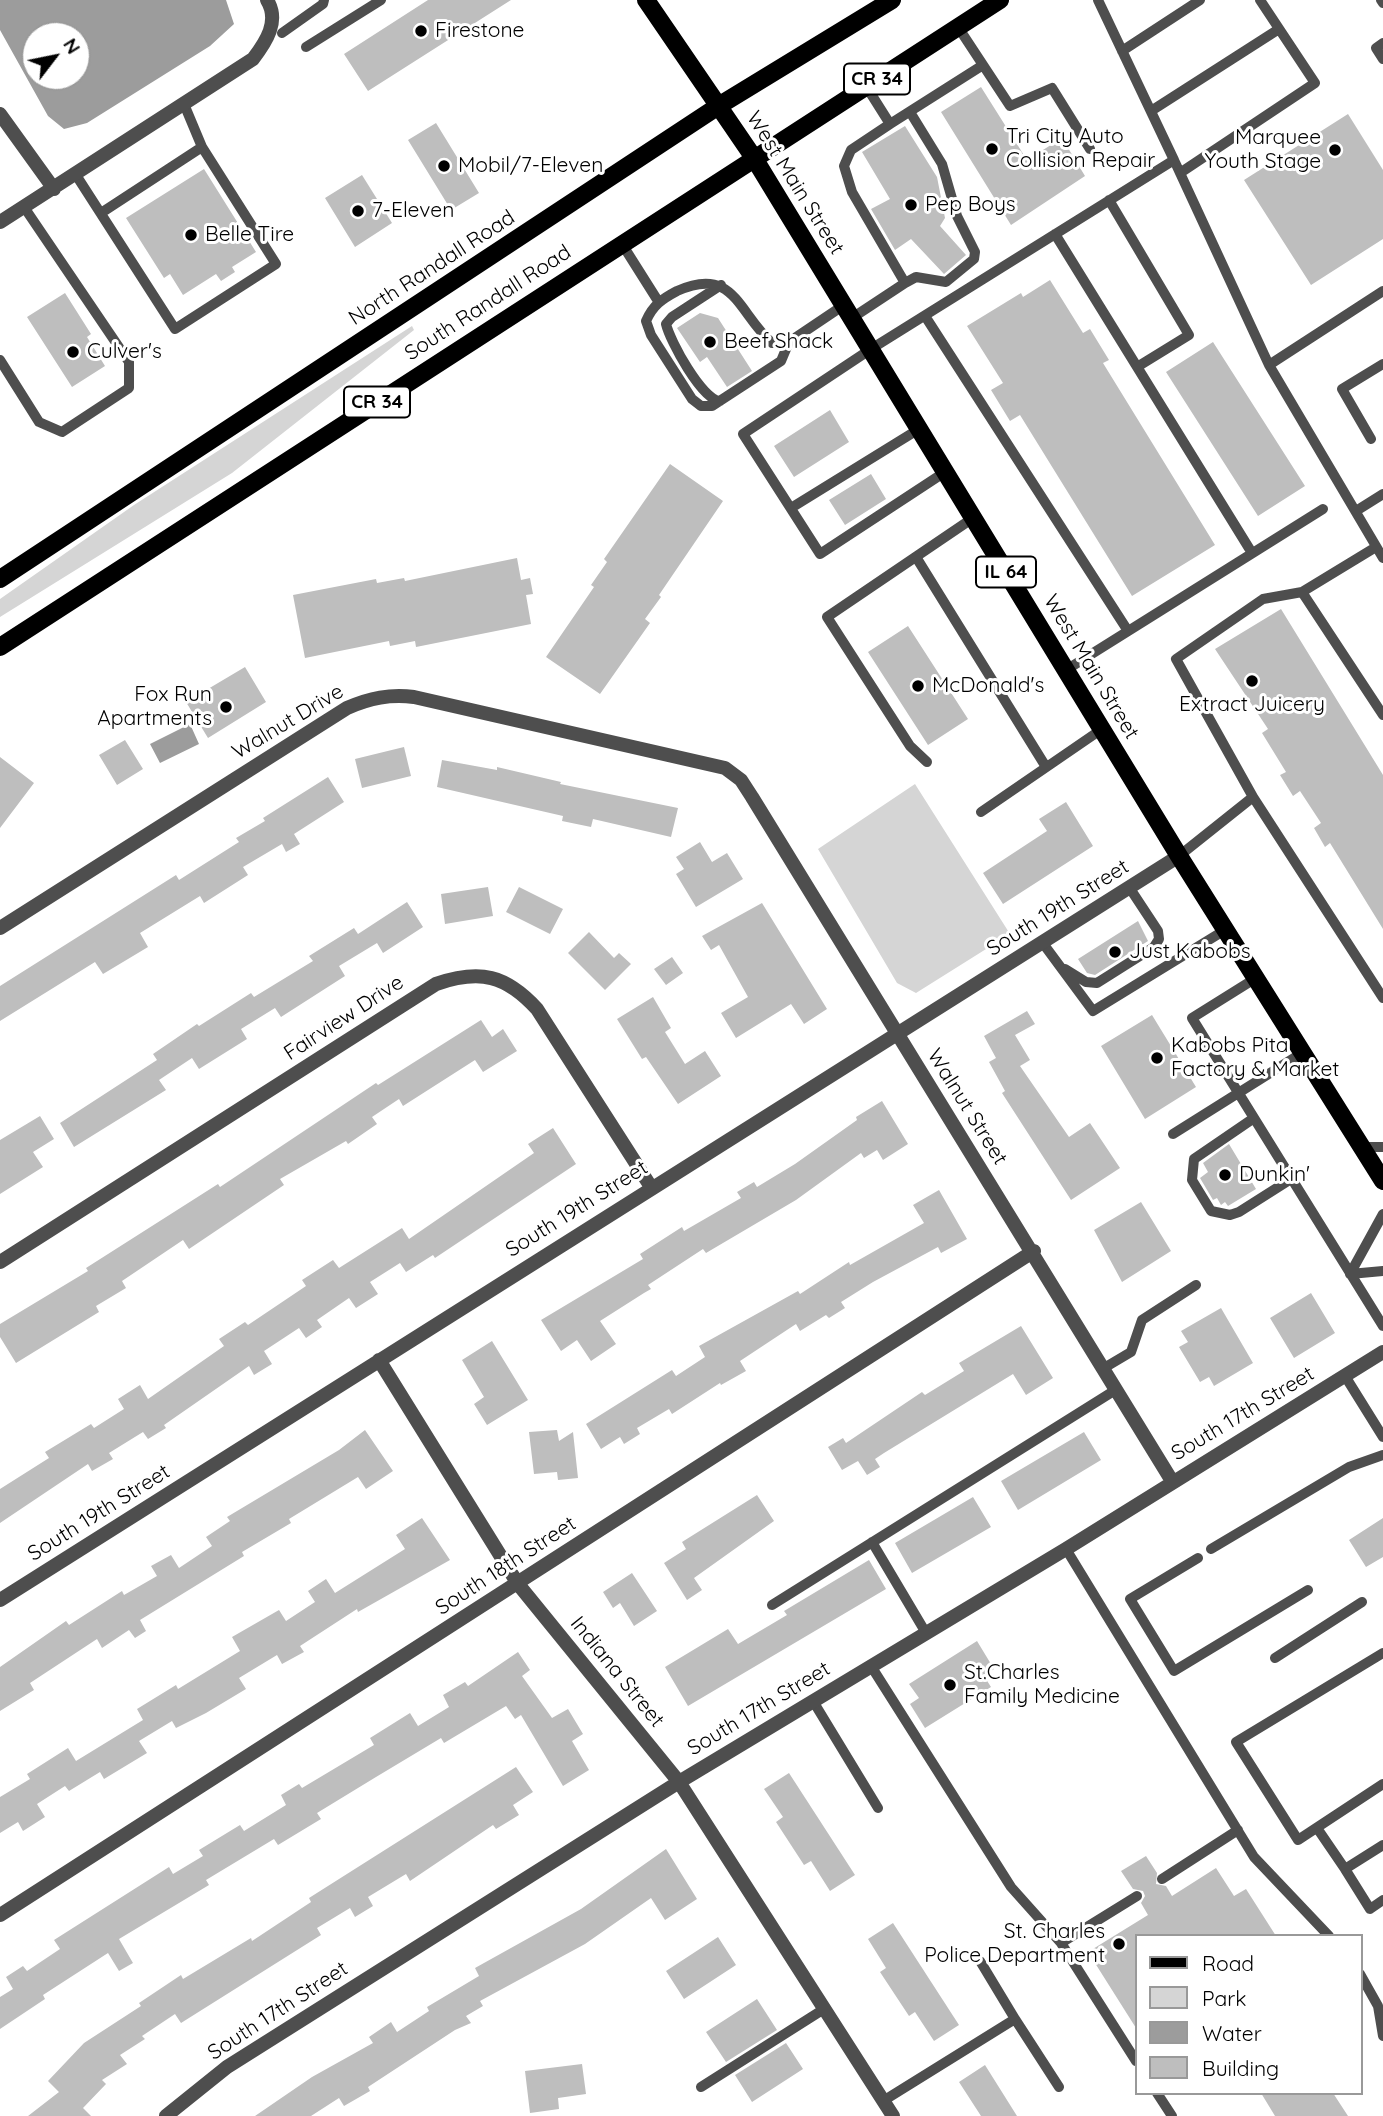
<!DOCTYPE html>
<style>
body{margin:0}
#map{position:relative;width:1383px;height:2116px;overflow:hidden;background:#fff;font-family:Quicksand,sans-serif}
canvas{display:block}
.legend{position:absolute;left:1135px;top:1934px;width:228px;height:161px;box-sizing:border-box;background:#fff;border:2px solid #999;margin:0;padding:9px 12px;list-style:none;font-size:21px;color:#000}
.legend li{display:flex;align-items:center;gap:14px;height:35px}
.legend b{width:35px;border:2px solid #999}
.north{position:absolute;left:21px;top:21px;width:70px;height:70px;box-sizing:border-box;background:#fff;border:2px solid #999;border-radius:50%;rotate:58deg;font-size:19px;font-weight:700;line-height:28px;text-align:center;color:#000}
.north::after{content:'';display:block;margin:auto;width:24px;height:32px;background:#000;clip-path:polygon(50% 0,100% 100%,50% 72%,0 100%)}
</style>
<div id="map">
<canvas width="1383" height="2116"></canvas>
<ul class="legend">
<li><b style="height:9px;background:#000"></b>Road</li>
<li><b style="height:19px;background:#d5d5d5"></b>Park</li>
<li><b style="height:19px;background:#9c9c9c"></b>Water</li>
<li><b style="height:19px;background:#bebebe"></b>Building</li>
</ul>
<div class="north">N</div>
</div>
<script>
const context = document.querySelector('canvas').getContext('2d');
context.lineJoin = 'round';
function fill(path, color) { context.fillStyle = color; context.fill(path, 'evenodd'); }
function strokePath(path, color, width, dash) { context.strokeStyle = color; context.lineWidth = width; context.lineCap = dash ? 'butt' : 'round'; context.setLineDash(dash || []); context.stroke(path); }
function label(font, color, halo, rows, align = 'center') {
  context.font = font + ' Quicksand,sans-serif'; context.lineWidth = 6; context.setLineDash([]); context.textBaseline = 'middle'; context.strokeStyle = halo; context.fillStyle = color; for (const [text, x, y, turn = 0] of rows) {
    context.save(); context.translate(x, y); context.rotate((+turn || 0) * Math.PI / 180); context.textAlign = isNaN(turn) ? turn : align; if (halo) context.strokeText(text, 0, 0); context.fillText(text, 0, 0); context.restore();
  }
}
const green = new Path2D(`
 M412,326L414,330L232,473L0,617V599L134,505Z
 M915,784L1010,934L916,993L897,983L818,849Z`);
const water = new Path2D(`
 M0,0H226L234,24L210,46L87,123L64,129L48,116L0,30ZM35,35H77V77H35Z
 M190,724L199,744L160,763L150,744Z`);
const building = new Path2D(`
 M428,0H511L368,91L344,54Z
 M981,87L1027,160L1062,138L1085,176L1011,225L941,112Z
 M1348,114L1383,170V239L1311,285L1244,180Z
 M436,123L479,193L451,210L408,140Z
 M905,126L937,177L945,218L940,226L966,255L944,274L911,239L895,250L871,209L890,199L862,152Z
 M204,169L256,252L232,267L235,272L221,281L216,274L183,295L170,274L164,278L126,218Z
 M362,175L392,223L355,247L325,198Z
 M1050,280L1083,333L1090,329L1109,360L1103,363L1215,545L1132,596L1020,415L1010,421L991,390L1003,383L967,326L1021,293L1023,297Z
 M65,293L91,334L87,337L105,366L72,387L27,317Z
 M700,313L718,318L752,371L727,387L707,357L700,362L677,328Z
 M1213,342L1305,486L1258,516L1166,372Z
 M830,410L849,442L794,477L774,446Z
 M670,464L723,501L659,595L661,597L645,619L650,623L600,694L546,657L594,587L591,585L607,562L604,559Z
 M871,474L886,499L845,525L829,500Z
 M517,558L521,580L530,578L533,594L526,595L531,624L416,647L415,641L390,646L389,641L305,658L293,595L376,579L377,583L404,578L405,581Z
 M1281,609L1383,775V929L1330,843L1325,847L1314,828L1321,823L1300,791L1293,796L1280,775L1286,772L1262,733L1268,729L1215,649Z
 M908,626L968,719L928,745L868,652Z
 M245,667L266,702L208,738L186,702Z
 M125,740L143,769L117,785L99,755Z
 M404,747L411,776L362,788L355,759Z
 M0,757L34,783L0,828Z
 M442,760L497,770V767L561,782L560,784L678,808L671,837L593,819L591,827L562,821L563,816L437,787Z
 M328,777L344,802L294,834L300,844L286,852L282,844L243,867L248,875L204,903L200,896L140,933L148,947L103,974L95,962L0,1021V986L176,875L179,880L239,842L236,838L265,821L263,818Z
 M1066,802L1093,846L1003,904L983,873L1047,831L1039,819Z
 M700,842L712,862L727,853L743,879L696,907L676,874L684,869L676,857Z
 M488,887L493,916L445,924L441,894Z
 M519,887L563,909L550,934L506,912Z
 M407,902L423,927L383,953L377,943L339,966L345,976L281,1017L275,1008L241,1029L247,1039L199,1069L192,1058L159,1080L166,1090L74,1147L60,1123L157,1060L153,1054L197,1024L199,1026L251,993L254,997L313,961L309,956L354,928L358,934Z
 M762,903L827,1009L804,1024L791,1004L736,1038L721,1013L748,997L719,945L711,950L702,936Z
 M1138,921L1148,941L1095,975L1087,973L1078,959Z
 M589,932L614,958L619,953L631,964L605,990L568,953Z
 M672,957L683,973L666,985L654,969Z
 M653,997L671,1028L665,1032L685,1064L705,1051L721,1076L678,1104L646,1057L642,1059L617,1019Z
 M1027,1011L1035,1024L1015,1035L1030,1060L1020,1066L1069,1137L1090,1123L1120,1168L1071,1200L1002,1093L1005,1091L989,1062L996,1058L984,1036Z
 M1152,1015L1196,1087L1145,1119L1101,1046Z
 M481,1020L492,1037L503,1029L517,1051L483,1072L475,1060L403,1106L399,1099L372,1117L377,1124L348,1144L346,1141L280,1179L284,1185L189,1249L183,1240L122,1281L126,1288L96,1306L99,1312L16,1363L0,1337V1324L88,1271L86,1268L218,1184L220,1187L376,1083L378,1085Z
 M882,1101L908,1144L883,1160L877,1150L864,1158L861,1153L796,1200L706,1253L703,1249L648,1285L651,1289L644,1293L600,1321L616,1344L591,1361L577,1340L561,1351L541,1320L643,1259L640,1254L682,1227L684,1231L741,1198L737,1192L754,1182L757,1187L795,1164L857,1120L856,1117Z
 M40,1116L54,1139L33,1152L43,1167L0,1194V1140Z
 M553,1128L576,1164L435,1258L433,1255L406,1272L400,1263L370,1282L378,1294L356,1308L349,1298L317,1320L322,1327L306,1338L299,1328L264,1351L272,1364L254,1375L249,1366L164,1425L166,1428L148,1439L143,1432L109,1453L113,1459L92,1471L88,1464L0,1523V1489L49,1458L45,1452L91,1424L94,1428L124,1409L118,1399L140,1385L148,1399L224,1346L219,1339L245,1322L248,1325L306,1286L302,1280L333,1260L339,1268L402,1228L409,1239L534,1153L528,1144Z
 M1229,1144L1256,1189L1228,1206L1225,1202L1221,1205L1217,1198L1213,1200L1200,1178L1208,1172L1203,1163Z
 M939,1190L967,1239L941,1253L938,1247L873,1282L841,1302L845,1308L829,1318L826,1315L800,1331L796,1324L740,1361L746,1371L721,1385L720,1383L672,1414L669,1409L637,1428L640,1434L624,1444L620,1437L601,1449L586,1424L672,1370L676,1376L705,1357L699,1346L798,1291L800,1294L849,1262L850,1265L924,1223L913,1205Z
 M1141,1202L1171,1251L1122,1282L1094,1230Z
 M1311,1293L1335,1333L1294,1358L1270,1318Z
 M1221,1308L1253,1363L1214,1386L1209,1377L1200,1382L1179,1347L1188,1342L1181,1331Z
 M1021,1326L1053,1378L1026,1395L1013,1374L884,1453L875,1459L880,1467L867,1475L858,1461L842,1470L828,1447L843,1438L846,1443L922,1392L925,1395L964,1371L959,1363Z
 M492,1341L528,1400L487,1425L474,1404L484,1397L462,1360Z
 M365,1430L393,1471L366,1489L358,1477L289,1519L291,1523L242,1552L244,1556L140,1620L146,1631L135,1638L129,1630L102,1648L97,1639L30,1683L34,1690L0,1711V1667L66,1621L69,1625L122,1591L124,1595L157,1576L151,1566L171,1555L179,1568L212,1546L206,1537L230,1521L227,1517L339,1450Z
 M557,1430L559,1441L573,1432L578,1478L558,1480L557,1472L534,1474L529,1432Z
 M1084,1432L1101,1460L1018,1510L1001,1481Z
 M757,1495L774,1521L694,1578L702,1590L687,1600L664,1563L686,1549L682,1542Z
 M973,1497L991,1527L912,1573L895,1543Z
 M422,1518L450,1560L358,1612L357,1609L300,1646L304,1652L282,1664L277,1655L239,1678L246,1689L206,1713L176,1728L172,1721L139,1741L147,1753L104,1779L100,1772L69,1791L65,1786L37,1804L45,1817L23,1831L18,1822L0,1833V1797L30,1779L27,1774L68,1748L76,1761L143,1720L137,1709L176,1685L178,1689L240,1651L232,1637L279,1610L286,1621L315,1602L308,1591L326,1579L335,1593L405,1549L396,1535Z
 M1383,1518V1557L1366,1567L1349,1540Z
 M869,1560L886,1589L688,1706L665,1667L728,1629L738,1644L787,1615L784,1611Z
 M632,1573L657,1611L634,1626L620,1603L613,1608L603,1592Z
 M977,1641L994,1669L984,1676L991,1687L925,1728L910,1704L919,1698L909,1684Z
 M518,1652L530,1670L522,1676L552,1718L568,1709L583,1734L572,1741L589,1770L563,1786L521,1715L515,1719L506,1706L444,1743L441,1738L376,1777L317,1813L321,1819L278,1845L274,1839L206,1880L209,1885L119,1939L133,1963L119,1971L108,1953L43,1995L45,1999L0,2029V1997L13,1989L6,1977L23,1966L27,1971L60,1949L54,1940L169,1867L173,1874L203,1856L199,1850L240,1825L244,1831L286,1805L281,1795L299,1784L302,1788L374,1745L370,1738L410,1713L418,1726L449,1707L443,1695L465,1682L468,1686Z
 M516,1767L533,1792L513,1805L519,1815L496,1829L493,1825L410,1881L406,1874L368,1897L373,1906L355,1917L350,1908L317,1928L321,1935L181,2023L175,2014L142,2036L145,2039L120,2055L127,2064L102,2080L106,2084L83,2108L91,2116H28L59,2092L48,2081L84,2043L141,2006L139,2003L181,1975L183,1979L251,1938L252,1941L311,1902L309,1898Z
 M789,1773L855,1875L830,1891L811,1861L804,1865L776,1822L783,1817L764,1789Z
 M666,1849L697,1899L665,1920L651,1898L585,1944L480,2001L483,2006L466,2016L471,2023L455,2030L368,2087L370,2091L344,2106L339,2098L311,2116H255L312,2077L373,2043L369,2037L391,2022L397,2032L429,2011L427,2007L479,1976L475,1968L581,1909Z
 M1146,1856L1157,1873L1156,1884L1166,1886L1172,1896L1216,1868L1234,1896L1246,1889L1276,1936H1136V2028L1088,1952L1148,1915L1141,1903L1145,1896L1143,1891L1133,1889L1121,1871Z
 M893,1923L959,2025L934,2041L915,2012L909,2016L880,1972L886,1968L868,1939Z
 M718,1937L736,1965L684,1999L666,1971Z
 M757,1999L777,2030L726,2062L706,2032Z
 M786,2043L803,2069L752,2102L735,2075Z
 M582,2064L586,2094L558,2098L559,2109L530,2113L525,2071Z
 M985,2065L1017,2116H981L959,2082Z
 M1261,2093H1333L1348,2116H1275Z`);
const service = new Path2D(`
 M1098,0L1174,160
 M1381,0L1383,3
 M958,27L1010,106L1052,88L1090,149
 M282,33L323,4L324,0
 M1383,43L1376,48L1383,59
 M306,47L381,0
 M1122,51L1200,0
 M866,86L890,124L983,65
 M1151,111L1279,29
 M1180,173L1315,83L1260,0
 M76,175L175,329L276,264L202,147L184,104
 M1109,200L1189,335L1137,367
 M101,213L202,147
 M1055,234L1252,553
 M622,244L658,301
 M905,283L916,277L946,282L974,259L975,252L957,216L942,164L910,112
 M925,316L1128,631
 M852,318L905,283L852,192L844,166L851,150L890,124
 M789,342L772,343C738,313 734,265 677,291C662,299 653,305 646,321L651,335L692,399L701,406H712L781,361L789,342L844,305
 M0,360L39,422L62,432L129,388V362L24,207
 M1269,365L1383,291
 M720,401C702,400 670,341 666,324L672,317L721,285
 M1371,439L1342,389L1383,364
 M945,472L820,554L743,434L871,349L1174,160L1269,365L1383,558
 M791,508L919,429
 M1356,511L1383,494
 M1376,547L1302,592L1383,715
 M916,557L1046,767
 M1066,670L1323,509
 M927,762L910,746L827,617L973,518
 M1253,797L1176,659L1263,599L1302,592
 M981,812L1102,729
 M1179,856L1253,797L1383,998
 M1042,942L1093,1011L1225,930
 M1065,969L1086,982L1097,983L1154,947L1159,939L1158,931L1129,887
 M1256,978L1192,1018L1383,1326
 M1254,1118L1194,1159L1192,1180L1211,1211L1230,1215L1239,1212L1291,1179
 M1173,1134L1302,1053
 M1361,1147H1383
 M1383,1214L1350,1274L1383,1271
 M1104,1368L1131,1352L1142,1320L1196,1285
 M1345,1376L1383,1437
 M872,1542L926,1633
 M1066,1549L1254,1857L1329,1936
 M1211,1549L1349,1467L1383,1455
 M1198,1558L1130,1599L1174,1671L1308,1590
 M772,1605L1117,1389
 M1383,1653L1236,1742L1298,1840L1383,1784
 M1275,1658L1362,1602
 M871,1666L1011,1887L1061,1943L1136,2061
 M813,1701L878,1808
 M1317,1828L1345,1869
 M1383,1845L1345,1869L1370,1909L1383,1900
 M1162,1879L1238,1830
 M1061,1943L1137,1896
 M1360,1974L1378,2006L1383,2036
 M1015,2019L1059,2087
 M701,2087L824,2009
 M1157,2093L1172,2116
 M883,2101L1015,2019L980,1961`);
const minor = new Path2D(`
 M0,114L54,189
 M0,222L253,59C266,42 280,21 267,0
 M0,928L347,708C370,698 390,694 414,697L725,768L741,780L752,797L1172,1481
 M0,1262L436,984C480,969 506,975 537,1009L651,1187
 M379,1360L518,1584L679,1782L893,2116
 M0,1600L1179,856
 M0,1915L1034,1251
 M166,2116L227,2067L679,1782L1066,1549L1383,1352`);
const primary = new Path2D(`
 M646,0L754,158L1179,856L1383,1181
 M0,579L720,105L892,0
 M0,647L1000,0`);
const markers = [
 [421,31,7,"#000"],
 [992,149,7,"#000"],
 [1335,150,7,"#000"],
 [444,166,7,"#000"],
 [911,205,7,"#000"],
 [358,211,7,"#000"],
 [191,235,7,"#000"],
 [710,342,7,"#000"],
 [73,352,7,"#000"],
 [1252,681,7,"#000"],
 [918,686,7,"#000"],
 [226,707,7,"#000"],
 [1115,952,7,"#000"],
 [1157,1058,7,"#000"],
 [1225,1175,7,"#000"],
 [950,1685,7,"#000"],
 [1119,1944,7,"#000"]
];
const shields = [
 [877,79,66],
 [377,402,66],
 [1006,572,60]
];
const shieldNames = [
 ["CR 34",877,79],
 ["CR 34",377,402],
 ["IL 64",1006,572]
];
const poiNames = [
 ["Firestone",435,31],
 ["Tri City Auto",1006,137],
 ["Collision Repair",1006,161],
 ["Marquee",1321,138,"right"],
 ["Youth Stage",1321,162,"right"],
 ["Mobil/7-Eleven",458,166],
 ["Pep Boys",925,205],
 ["7-Eleven",372,211],
 ["Belle Tire",205,235],
 ["Beef Shack",724,342],
 ["Culver's",87,352],
 ["McDonald's",932,686],
 ["Fox Run",212,695,"right"],
 ["Apartments",212,719,"right"],
 ["Extract Juicery",1252,705,"center"],
 ["Just Kabobs",1129,952],
 ["Kabobs Pita",1171,1046],
 ["Factory & Market",1171,1070],
 ["Dunkin'",1239,1175],
 ["St.Charles",964,1673],
 ["Family Medicine",964,1697],
 ["St. Charles",1105,1932,"right"],
 ["Police Department",1105,1956,"right"]
];
const streetNames = [
 ["West Main Street",795,183,58],
 ["North Randall Road",432,268,-33],
 ["South Randall Road",488,303,-33],
 ["West Main Street",1091,667,59],
 ["Walnut Drive",288,722,-31],
 ["South 19th Street",1058,908,-32],
 ["Fairview Drive",344,1018,-33],
 ["Walnut Street",967,1107,58],
 ["South 19th Street",577,1209,-32],
 ["South 17th Street",1243,1414,-31],
 ["South 19th Street",99,1513,-32],
 ["South 18th Street",506,1566,-33],
 ["Indiana Street",617,1672,51],
 ["South 17th Street",759,1709,-31],
 ["South 17th Street",278,2011,-33]
];
fill(green, '#d5d5d5');
fill(water, '#9c9c9c');
fill(building, '#bebebe');
strokePath(service, '#4e4e4e', 10);
strokePath(minor, '#4e4e4e', 14);
strokePath(primary, '#000', 18);
for (const [x, y, r, color] of markers) { const dot = new Path2D(); dot.arc(x, y, r, 0, 2 * Math.PI); context.fillStyle = color; context.fill(dot); strokePath(dot, '#fff', 2.5); }
for (const [x, y, w] of shields) { const box = new Path2D(); box.roundRect(x - w / 2, y - 15.5, w, 31, 5); context.fillStyle = '#fff'; context.fill(box); strokePath(box, '#000', 2); }
label('bold 19px', '#000', null, shieldNames);
label('21px', '#000', '#fff', poiNames, 'left');
label('21px', '#000', '#fff', streetNames);
</script>
